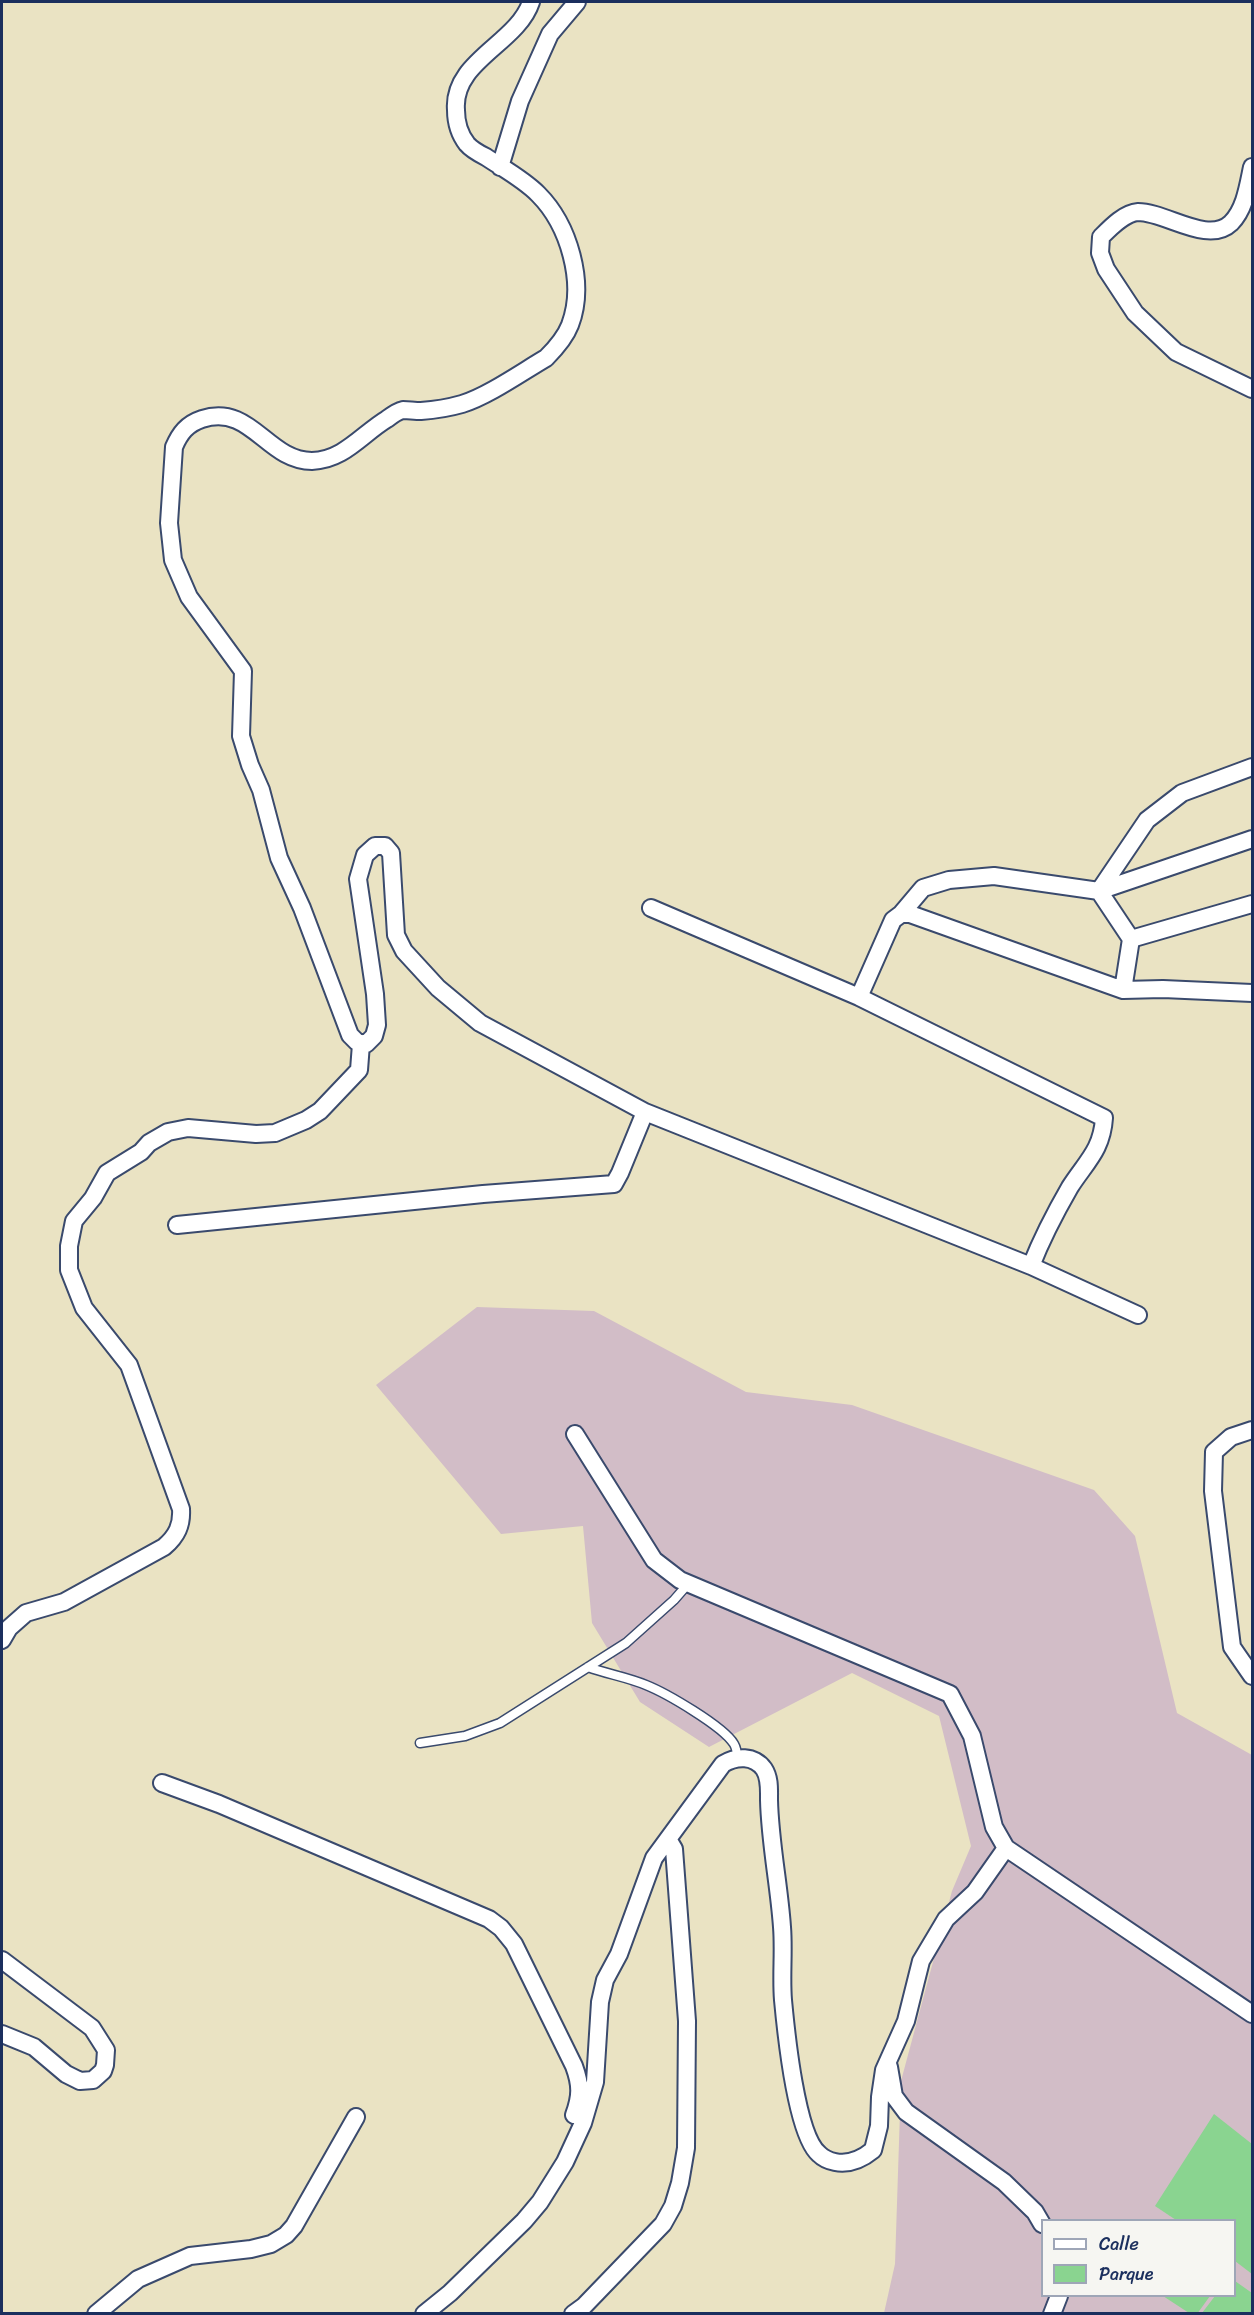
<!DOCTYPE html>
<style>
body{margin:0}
#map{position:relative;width:1254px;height:2315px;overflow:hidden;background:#eae3c3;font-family:Sriracha,sans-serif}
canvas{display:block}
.frame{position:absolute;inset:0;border:3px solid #1b2f5e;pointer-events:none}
.legend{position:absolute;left:1041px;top:2219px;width:195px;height:78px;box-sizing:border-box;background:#f6f6f2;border:2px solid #9ea6b7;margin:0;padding:8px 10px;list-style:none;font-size:18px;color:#1b2f5e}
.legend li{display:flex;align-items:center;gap:12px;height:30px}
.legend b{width:30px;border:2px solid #9ea6b7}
</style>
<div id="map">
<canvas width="1254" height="2315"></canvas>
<div class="frame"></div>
<ul class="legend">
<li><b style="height:8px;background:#fff"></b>Calle</li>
<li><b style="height:16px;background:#8ad490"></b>Parque</li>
</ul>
</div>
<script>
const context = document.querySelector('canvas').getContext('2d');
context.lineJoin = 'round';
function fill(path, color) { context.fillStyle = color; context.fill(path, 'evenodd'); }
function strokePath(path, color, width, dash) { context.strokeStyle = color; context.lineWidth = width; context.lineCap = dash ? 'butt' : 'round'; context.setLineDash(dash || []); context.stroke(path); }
const industrial = new Path2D(`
 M477,1307L594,1311L746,1392L852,1405L1094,1490L1135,1536L1177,1713L1252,1755V2313H884L895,2264L901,2081L952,1891L971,1846L939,1716L852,1673L709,1747L640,1702L592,1623L583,1526L501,1534L376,1385ZM1042,2220H1234V2296H1042Z`);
const green = new Path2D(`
 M1214,2114L1252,2144V2274L1235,2261L1234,2220H1176L1155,2206Z
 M1235,2281L1252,2293V2313H1202L1215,2296H1234Z
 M1163,2296H1210L1197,2314L1189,2313Z`);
const service = new Path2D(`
 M588,1667C607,1674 627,1677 646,1685C666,1693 723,1726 734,1744C737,1749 737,1753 737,1758
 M420,1743L465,1736L500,1723L626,1643L674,1600L688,1584`);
const minor = new Path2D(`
 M531,2C517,44 452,61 456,110C456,122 460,135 467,144C472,150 480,154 486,157C504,169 523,179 538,194C569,225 586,283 570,325C565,338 556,348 546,358C522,372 488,396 462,404C448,408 435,410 421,411C415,411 408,410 403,410C398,411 391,416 387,419C362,434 344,460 312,461C267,461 251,403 202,419C187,424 180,433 174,447L169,523L173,560L189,597L243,671L241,736L250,765L261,790L279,858L302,908L350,1035L357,1042L366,1044L374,1036L377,1025L375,994L358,879L365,855L375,846H385L391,853L396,935L404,951L438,988L480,1023L645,1112L1031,1266L1138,1315
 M500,167L520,101L550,34L577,2
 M1252,167C1248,186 1245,209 1231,223C1208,245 1166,212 1138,212C1124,213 1110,228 1101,237L1100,253L1106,269L1135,313L1176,352L1252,389
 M1252,767L1182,793L1147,820L1099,891L1252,839
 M651,908L859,997L1104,1118C1102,1150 1086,1162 1070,1187C1055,1213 1042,1238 1031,1266
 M901,914L923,888L949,880L994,876L1099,891L1131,939L1123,990
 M1131,939L1252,904
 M859,997L893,920L901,914H910L1123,990L1163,989L1252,993
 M177,1225L483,1194L614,1184L620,1173L645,1112
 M1252,1430L1231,1437L1214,1452L1213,1491L1232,1647L1252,1676
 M575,1434L654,1560L680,1580L950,1694L972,1736L994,1827L1006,1848L1252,2014
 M2,1640L9,1628L26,1613L64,1602L164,1547C177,1536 182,1525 181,1509L129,1365L84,1308L69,1270V1246L74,1221L93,1198L107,1173L141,1152L149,1143L168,1132L188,1128L256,1134L275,1133L306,1120L320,1111L359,1070L361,1044
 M162,1783L219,1804L489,1919L501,1928L514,1944L574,2066C581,2085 581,2096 574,2115
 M2,1960L92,2028L106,2050L105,2065L103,2071L93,2080L80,2081L66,2074L34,2047L2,2034
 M889,2067L894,2096L906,2112L1004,2182L1035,2212L1042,2224
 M96,2314L138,2279L190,2256L251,2249L271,2244L286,2235L294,2226L356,2117
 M424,2314L450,2293L524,2221L540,2202L565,2162L583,2123L595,2082L600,2002L605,1980L619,1954L654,1858L723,1764C736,1756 754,1755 764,1769C770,1778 769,1790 769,1800C770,1843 779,1884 782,1927C784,1951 781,1976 783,2000C786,2032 796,2135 819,2154C823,2158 830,2161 835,2162C850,2165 862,2159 873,2150L879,2126L880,2097L884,2070L906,2021L921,1961L946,1919L975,1892L1006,1848
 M573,2314L584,2306L663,2224L673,2206L680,2183L686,2148L687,2021L674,1849L668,1839
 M1052,2314L1059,2296`);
fill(industrial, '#d2bdc7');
fill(green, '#8ad490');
strokePath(service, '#3a4a6d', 11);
strokePath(minor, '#3a4a6d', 20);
strokePath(service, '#fff', 8);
strokePath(minor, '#fff', 16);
</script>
